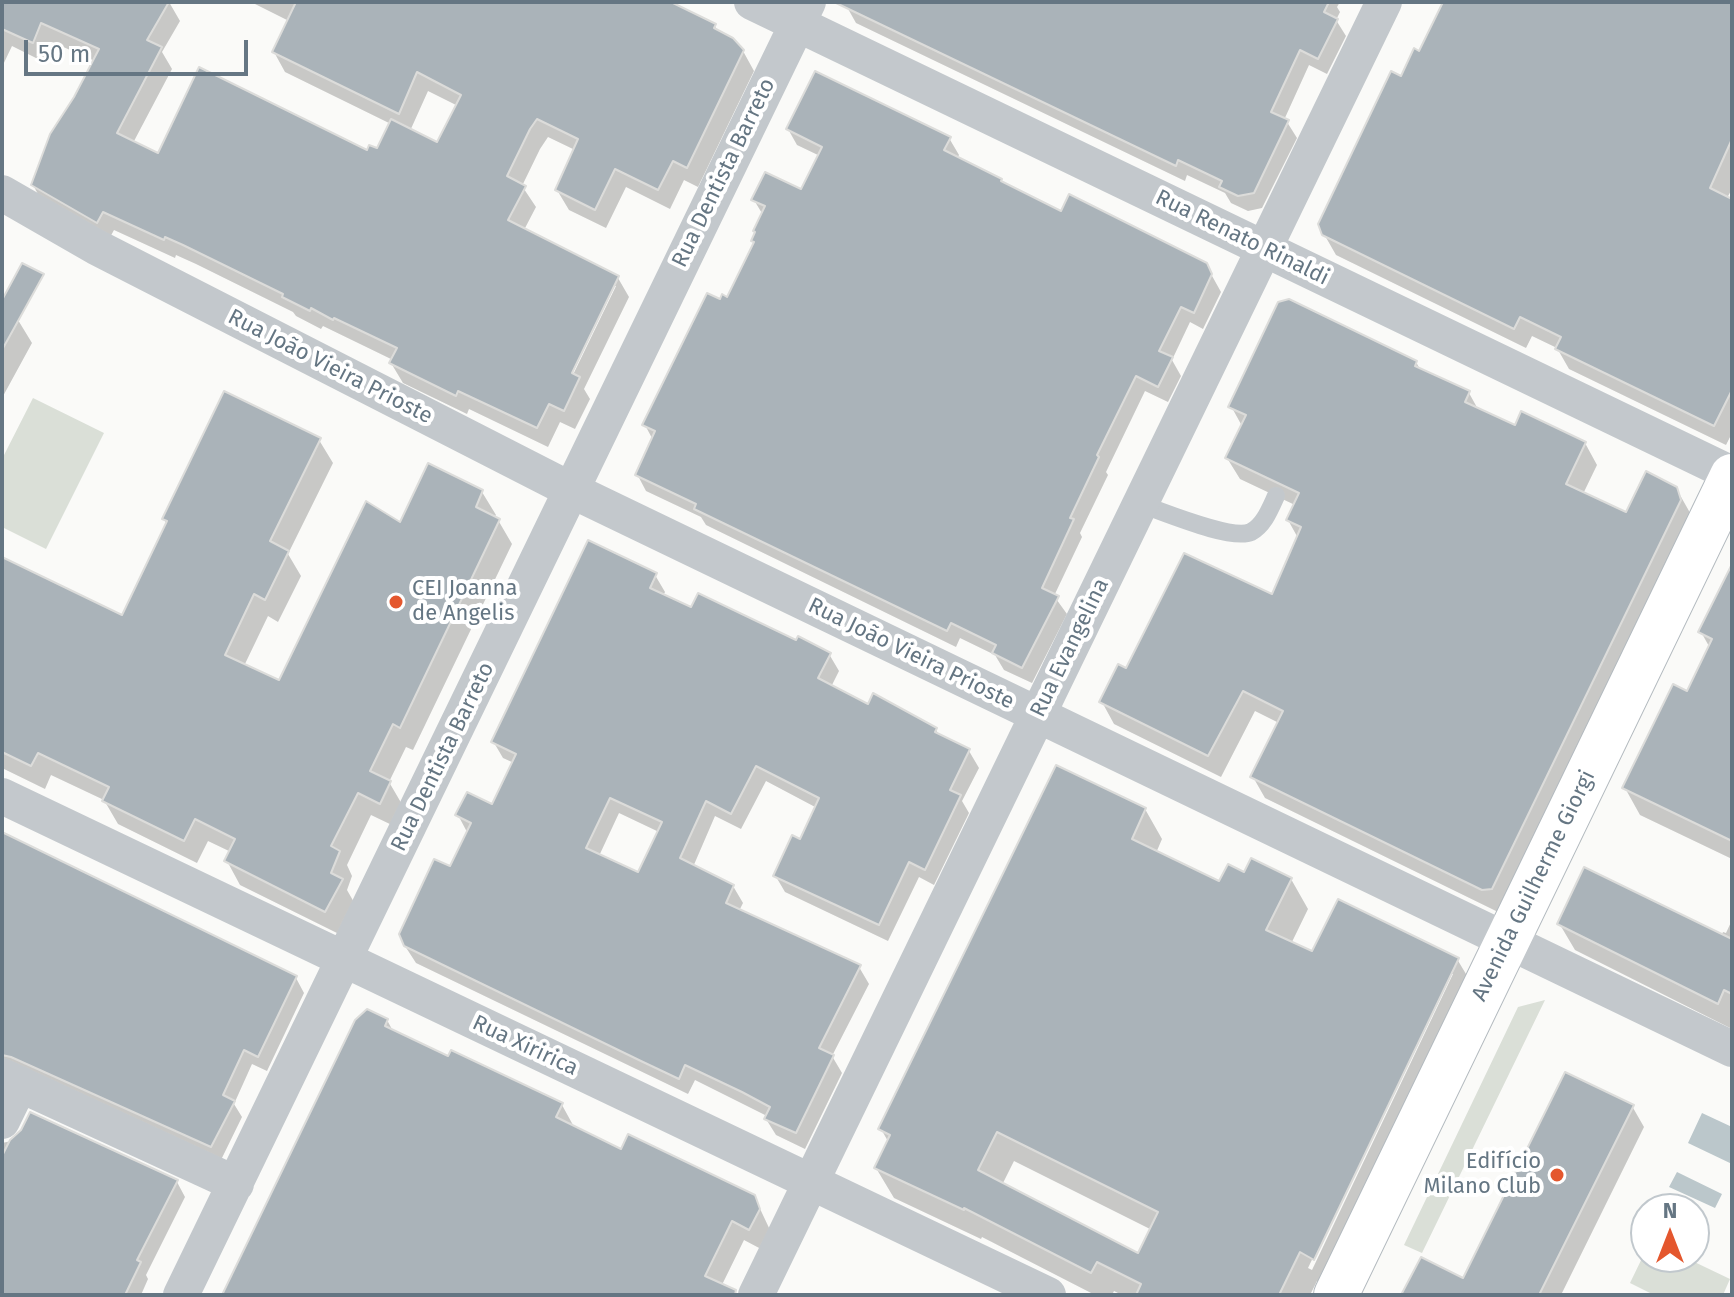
<!DOCTYPE html>
<meta charset="utf-8">
<style>
body{margin:0}
#map{position:relative;width:1734px;height:1297px;overflow:hidden;background:#fafaf8;font-family:"Fira Sans",sans-serif}
canvas{display:block}
.frame{position:absolute;inset:0;border:4px solid #657683;pointer-events:none}
.north{position:absolute;left:1630px;top:1193px;width:80px;height:80px;box-sizing:border-box;background:#fff;border:2px solid #c1c8cd;border-radius:50%;rotate:0deg;font-size:22px;font-weight:700;line-height:32px;text-align:center;color:#657683}
.north::after{content:'';display:block;margin:auto;width:28px;height:36px;background:#e4572e;clip-path:polygon(50% 0,100% 100%,50% 72%,0 100%)}
.scale{position:absolute;left:24px;top:40px;width:224px;height:36px;box-sizing:border-box;border:4px solid #657683;border-top:0;padding-left:10px;font-size:24px;line-height:28px;white-space:nowrap;color:#657683;-webkit-text-stroke:6px #fff;paint-order:stroke}
</style>
<div id="map">
<canvas width="1734" height="1297"></canvas>
<div class="frame"></div>
<div class="north">N</div>
<div class="scale">50 m</div>
</div>
<script>
const context = document.querySelector('canvas').getContext('2d');
context.lineJoin = 'round';
function fill(path, color) { context.fillStyle = color; context.fill(path, 'evenodd'); }
function strokePath(path, color, width, dash) { context.strokeStyle = color; context.lineWidth = width; context.lineCap = dash ? 'butt' : 'round'; context.setLineDash(dash || []); context.stroke(path); }
function label(font, color, halo, rows, align = 'center') {
  context.font = font + ' "Fira Sans",sans-serif'; context.lineWidth = 8; context.setLineDash([]); context.textBaseline = 'middle'; context.strokeStyle = halo; context.fillStyle = color; for (const [text, x, y, turn = 0] of rows) {
    context.save(); context.translate(x, y); context.rotate((+turn || 0) * Math.PI / 180); context.textAlign = isNaN(turn) ? turn : align; if (halo) context.strokeText(text, 0, 0); context.fillText(text, 0, 0); context.restore();
  }
}
const green = new Path2D(`
 M33,398L104,433L46,549L2,527V459Z
 M1545,1000L1422,1253L1404,1245L1518,1007Z
 M1646,1250V1257H1684L1730,1279L1723,1295H1654L1630,1283Z`);
const water = new Path2D(`
 M1702,1113L1732,1127V1164L1688,1143Z
 M1677,1172L1722,1194L1715,1208L1669,1187Z`);
const shadow = new Path2D(`
 M2,2H169L180,21L162,52L172,69L133,143L159,156L378,151L391,124L285,72L274,52L289,21L251,2H666L715,26L719,33L743,51L754,71L698,187L684,180L670,209L626,187L606,228L569,210L557,190L575,150L548,137L540,149L522,186L536,207L524,230L618,278L629,297L584,389L590,399L575,429L560,422L548,447L469,409L467,414L403,383L391,363L393,360L323,326L321,329L296,316L293,312L196,264L176,255L175,258L114,230L108,241L44,205L33,185L95,61L52,42L44,62L12,46L2,67ZM428,91L458,106L438,145L410,131ZM612,286H616L569,383L565,382Z
 M849,2H1340L1337,7L1340,12L1336,20L1346,36L1327,74L1309,65L1284,120L1287,122L1297,138L1262,208L1248,211L1231,203L1225,193L1187,175L1185,181L856,23L847,7Z
 M1447,2H1732V189L1727,198L1732,201V433L1726,445L1569,369L1557,348L1532,336L1526,348L1336,255L1324,234L1402,78L1419,53Z
 M788,129L949,138L959,155L957,159L1062,213L1206,265L1221,292L1203,329L1190,322L1172,360L1181,376L1168,402L1145,391L1106,472L1108,475L1080,533L1082,537L1054,596L1067,614L1032,683L1004,670L995,655L960,638L956,647L706,525L701,517L646,491L637,474L653,440L645,425L728,300L755,244L753,241L763,215L754,200L802,192L820,156L797,145Z
 M2,313L18,320L32,343L2,398Z
 M1416,362L1421,371L1469,393L1479,411L1516,427L1585,443L1597,465L1583,494L1626,515L1676,488L1689,511L1692,523L1504,911H1496L1265,798L1253,777L1279,723L1255,711L1221,777L1114,724L1102,702L1273,597L1298,538L1288,520L1295,505L1240,479L1227,458L1242,426L1231,406Z
 M319,440L333,463L288,554L301,576L278,622L268,616L244,666L280,683L401,525L482,492L496,515L494,518L498,520L512,544L413,750L406,747L389,782L403,806L394,826L371,815L347,865L352,876L347,890L355,904L339,934L240,885L227,861L231,852L208,841L197,863L118,824L104,800L51,775L45,789L2,768V559L123,618L167,525L164,519Z
 M1732,569V859L1640,815L1625,788L1688,694L1710,648L1701,632Z
 M655,575L665,592L663,596L692,610L829,654L839,671L831,687L869,707L936,730L940,736L969,751L979,768L962,801L969,813L934,885L919,877L888,941L785,892L775,875L801,842L817,808L766,781L741,829L715,816L693,867L733,886L743,903L739,911L859,967L869,984L832,1056L842,1073L805,1149L776,1135L766,1119L767,1116L695,1080L688,1094L416,963L405,946L451,869L467,832L458,815L493,806L514,763L503,758L493,741ZM619,813L659,832L639,874L599,856Z
 M1145,809L1162,839L1156,853L1220,884L1245,875L1291,879L1308,909L1291,944L1313,954L1457,959L1475,989L1332,1288L1317,1281L1310,1295H1122L1114,1291L1112,1295H1095L982,1237L981,1239L894,1198L876,1168L889,1143L881,1129ZM1449,974H1453L1312,1270L1308,1268ZM1014,1161L1152,1230L1139,1256L1002,1185Z
 M2,835L296,978L304,993L267,1071L252,1064L234,1104L242,1117L220,1162L2,1072Z
 M1732,920V1029L1575,950L1559,923L1721,936L1723,932L1726,933Z
 M387,1020L394,1033L562,1105L573,1125L572,1127L622,1152L754,1196L770,1230L761,1249L744,1240L717,1295H224Z
 M1632,1106L1644,1127L1561,1295H1404L1464,1280Z
 M16,1140L177,1182L185,1197L146,1275L148,1279L141,1295H2V1143Z`);
const building = new Path2D(`
 M2,2H169L147,40L162,47L117,133L158,153L199,67L367,150L369,145L377,148L391,119L437,142L461,95L417,72L399,114L272,52L296,2H671L716,24L714,28L733,38L744,50L687,168L673,161L658,190L615,169L595,210L555,190L578,139L537,119L530,129L507,176L526,186L508,220L619,276L572,373L580,377L564,411L549,404L537,428L458,391L456,396L389,363L397,348L334,318L333,320L311,308L310,311L282,297L283,294L183,245L165,237L164,240L103,212L97,223L31,185L50,134L74,97L99,49L41,23L33,43L2,29Z
 M834,2H1329L1324,12L1338,19L1318,59L1300,50L1271,112L1289,120L1254,193L1238,196L1219,187L1222,181L1178,160L1176,166Z
 M1443,2H1732V139L1710,188L1732,199V390L1714,426L1555,349L1561,337L1520,317L1514,329L1322,235L1318,224L1391,71L1401,76L1414,48L1419,51Z
 M815,71L951,137L944,150L1002,179L1001,181L1061,211L1069,194L1207,263L1212,274L1194,313L1181,307L1159,351L1173,357L1158,387L1136,376L1097,455L1099,457L1070,518L1074,519L1042,588L1059,596L1022,668L992,653L996,645L951,623L947,631L694,509L696,504L635,475L655,431L642,425L707,293L720,299L722,294L727,297L754,242L751,241L755,232L753,231L765,206L751,200L765,172L801,189L822,147L786,129Z
 M22,263L44,274L2,350V300Z
 M1289,299L1417,361L1415,366L1470,391L1465,402L1515,425L1521,411L1586,442L1566,484L1626,512L1646,471L1677,487L1681,500L1492,889L1482,890L1250,777L1283,711L1243,691L1208,756L1099,702L1118,664L1126,668L1184,553L1272,594L1301,527L1286,520L1299,493L1225,458L1246,415L1228,407L1278,302Z
 M224,391L321,438L270,541L289,551L265,600L254,594L225,655L279,680L366,501L400,522L428,463L483,490L476,507L500,519L400,728L393,724L370,771L391,781L380,804L358,793L331,846L340,851L331,873L343,879L325,912L224,861L235,839L195,819L184,841L102,801L109,787L38,753L31,766L2,752V557L122,615L167,521L162,519Z
 M588,540L657,573L650,588L691,607L698,593L796,640L798,636L831,653L818,678L868,704L873,693L937,728L935,732L970,749L950,790L961,795L925,870L909,862L879,925L773,876L792,835L800,839L819,798L756,766L731,814L706,801L680,858L734,885L726,903L861,965L819,1048L834,1055L796,1133L764,1119L770,1107L742,1092L685,1065L679,1079L641,1061L404,946L399,934L434,859L450,866L471,823L455,815L467,792L492,804L516,754L491,742ZM610,798L662,822L638,872L586,848Z
 M1732,564V841L1622,788L1673,684L1687,691L1712,639L1698,632Z
 M1056,765L1146,808L1132,839L1219,881L1228,864L1244,872L1251,858L1292,878L1266,930L1312,951L1338,899L1459,958L1314,1260L1300,1252L1279,1295H1136L1141,1284L1097,1262L1091,1273L964,1208V1210L874,1168L890,1135L878,1129ZM997,1132L1158,1212L1138,1253L978,1170Z
 M2,832L297,976L258,1057L244,1050L223,1095L235,1101L211,1147L11,1057L2,1055Z
 M1584,867L1732,939V994L1724,990L1718,1004L1557,924Z
 M367,1009L388,1019L385,1026L448,1056L451,1050L563,1103L556,1117L621,1149L628,1134L755,1195L760,1209L749,1230L732,1221L705,1276L736,1290L735,1295H222L355,1020Z
 M1565,1072L1634,1105L1539,1295H1401L1421,1257L1463,1278Z
 M30,1112L178,1180L137,1260L141,1262L125,1295H2V1156L10,1140L21,1130Z`);
const lane = new Path2D(`
 M1140,504C1162,511 1231,541 1251,532C1264,525 1270,509 1276,496`);
const street = new Path2D(`
 M752,2L1732,474
 M2,193L96,247L571,490L1732,1049
 M2,796L1048,1295
 M2,1076L236,1184
 M2,1121L20,1084
 M181,1295L808,2
 M756,1295L1384,2`);
const secondary = new Path2D(`
 M1336,1295L1732,476`);
const markers = [
 [396,602,8,"#e4572e"],
 [1557,1175,8,"#e4572e"]
];
const streetNames = [
 ["Rua Dentista Barreto",724,173,-64],
 ["Rua Renato Rinaldi",1242,238,26],
 ["Rua João Vieira Prioste",330,367,27],
 ["Rua Evangelina",1070,648,-64],
 ["Rua João Vieira Prioste",911,654,26],
 ["Rua Dentista Barreto",443,757,-64],
 ["Avenida Guilherme Giorgi",1534,886,-64],
 ["Rua Xiririca",525,1046,25]
];
const poiNames = [
 ["CEI Joanna",412,589],
 ["de Angelis",412,614],
 ["Edifício",1541,1162,"right"],
 ["Milano Club",1541,1187,"right"]
];
fill(green, '#dadfd7');
fill(water, '#bbc7cb');
fill(shadow, '#0003');
fill(building, '#aab3b9');
strokePath(building, '#dcdcda', 2);
strokePath(secondary, '#b3babf', 46);
strokePath(lane, '#c3c8cc', 18);
strokePath(street, '#c3c8cc', 36);
strokePath(secondary, '#fff', 44);
for (const [x, y, r, color] of markers) { const dot = new Path2D(); dot.arc(x, y, r, 0, 2 * Math.PI); context.fillStyle = color; context.fill(dot); strokePath(dot, '#fff', 3); }
label('22px', '#657683', '#fff', streetNames);
label('22px', '#657683', '#fff', poiNames, 'left');
</script>
